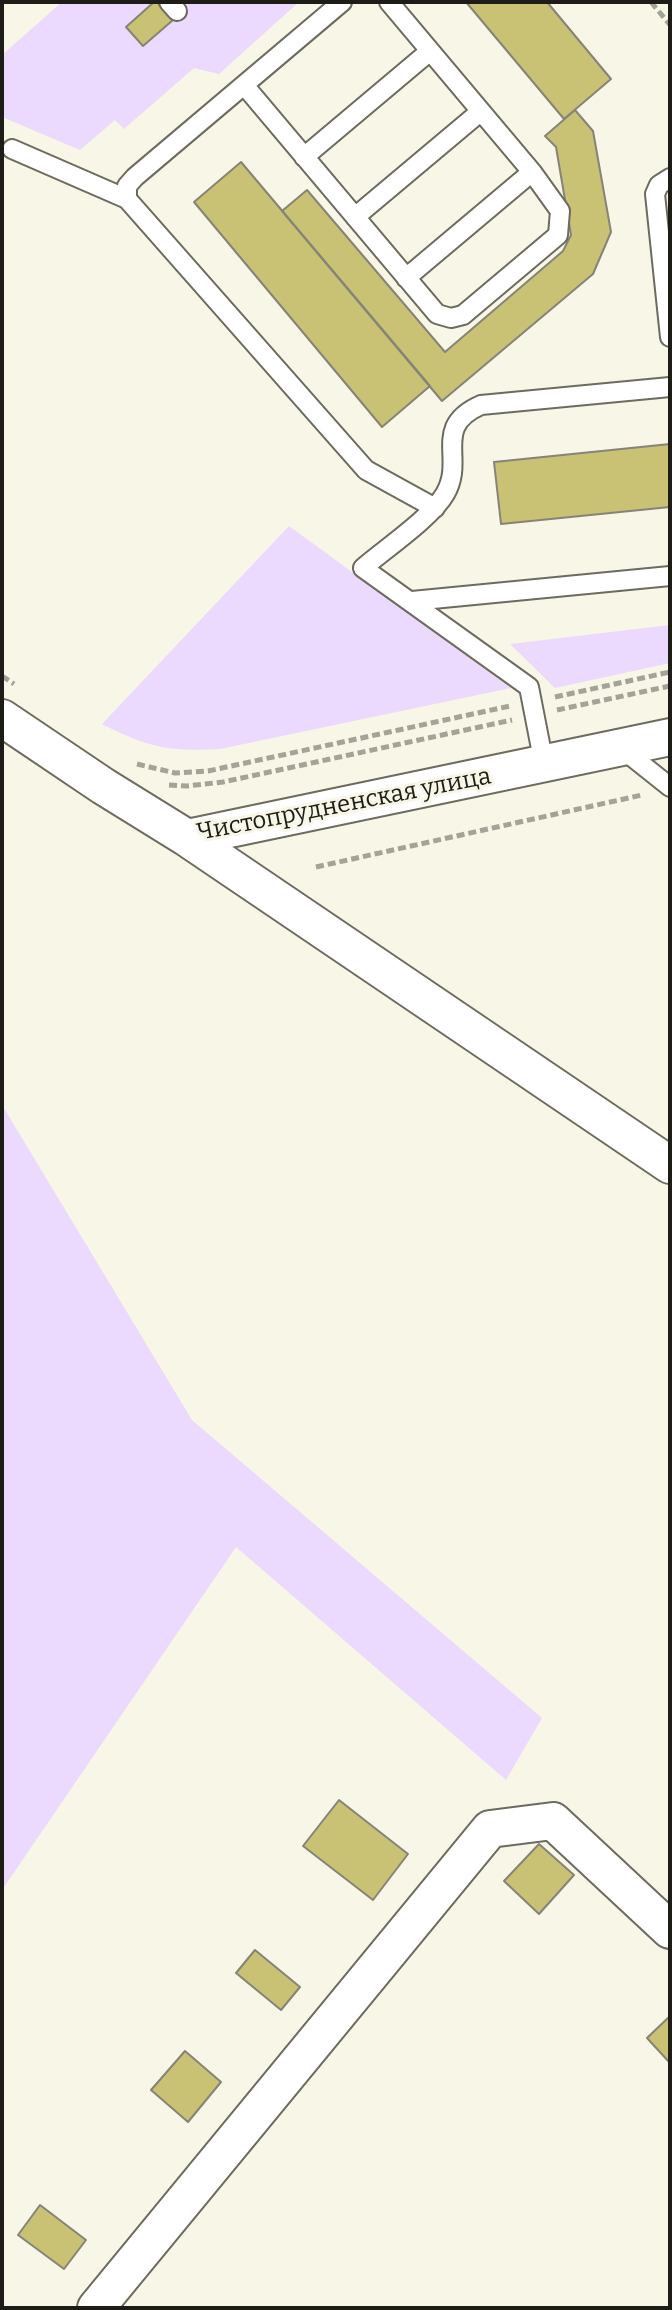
<!DOCTYPE html>
<meta charset="utf-8">
<style>
body{margin:0}
#map{position:relative;width:672px;height:2310px;overflow:hidden;background:#f7f6e7;font-family:Bitter,serif}
canvas{display:block}
.frame{position:absolute;inset:0;border:4px solid #1d1c17;pointer-events:none}
</style>
<div id="map">
<canvas width="672" height="2310"></canvas>
<div class="frame"></div>
</div>
<script>
const context = document.querySelector('canvas').getContext('2d');
context.lineJoin = 'round';
function fill(path, color) { context.fillStyle = color; context.fill(path, 'evenodd'); }
function strokePath(path, color, width, dash) { context.strokeStyle = color; context.lineWidth = width; context.lineCap = dash ? 'butt' : 'round'; context.setLineDash(dash || []); context.stroke(path); }
function label(font, color, halo, rows, align = 'center') {
  context.font = font + ' Bitter,serif'; context.lineWidth = 6; context.setLineDash([]); context.textBaseline = 'middle'; context.strokeStyle = halo; context.fillStyle = color; for (const [text, x, y, turn = 0] of rows) {
    context.save(); context.translate(x, y); context.rotate((+turn || 0) * Math.PI / 180); context.textAlign = isNaN(turn) ? turn : align; if (halo) context.strokeText(text, 0, 0); context.fillText(text, 0, 0); context.restore();
  }
}
const green = new Path2D(`
 M62,2H153L143,45L186,8L181,2H299L219,74L194,68L124,129L115,120L80,150L2,117V55Z
 M289,526L511,688L220,749C169,752 147,747 102,724Z
 M670,625V663L555,688L510,644Z
 M2,1105L192,1420L542,1718L506,1780L236,1547L2,1890Z`);
const building = new Path2D(`
 M154,2H157L173,20L143,46L126,27Z
 M466,2H547L611,79L564,119Z
 M575,110L593,131L611,232L593,274L442,401L282,211L307,190L445,352L563,251L571,235L556,147L545,136Z
 M241,162L430,386L382,427L194,202Z
 M670,444V507L501,524L494,462Z
 M339,1800L408,1854L373,1900L303,1846Z
 M539,1844L574,1875L539,1914L504,1881Z
 M255,1950L300,1987L281,2010L236,1973Z
 M670,2016V2063L647,2038Z
 M185,2051L221,2082L188,2122L151,2090Z
 M40,2205L86,2240L64,2269L18,2235Z`);
const path = new Path2D(`
 M651,2L670,25
 M2,676L14,684
 M555,697L670,672
 M557,710L670,686
 M137,764L175,773L208,771L510,706
 M169,785L187,786L223,782L512,720
 M316,867L642,795`);
const lane = new Path2D(`
 M169,2L177,11
 M342,2L135,177L127,186V199L366,470L435,508
 M244,85L437,314L451,318L463,315L558,235L560,211L532,172L389,2
 M12,149L127,199
 M304,157L430,51
 M670,178L659,185L655,194L670,337
 M355,217L480,112
 M406,278L532,172
 M412,601L670,576
 M621,748L670,787
 M544,764L529,687L363,568C385,549 431,518 445,494C466,459 431,427 481,405L670,387`);
const street = new Path2D(`
 M2,718L103,786L187,838L670,737
 M187,838L670,1165
 M96,2308L490,1829L553,1821L670,1930`);
const streetNames = [
 ["Чистопрудненская улица",344,805,-11]
];
fill(green, '#ecd9fe');
fill(building, '#c9c174');
strokePath(building, '#858477', 2);
strokePath(lane, '#6c6b5e', 22);
strokePath(street, '#6c6b5e', 40);
strokePath(path, '#a4a397', 5, [8, 4]);
strokePath(lane, '#fff', 18);
strokePath(street, '#fff', 36);
label('24px', '#1d1c17', '#f7f6e7', streetNames);
</script>
